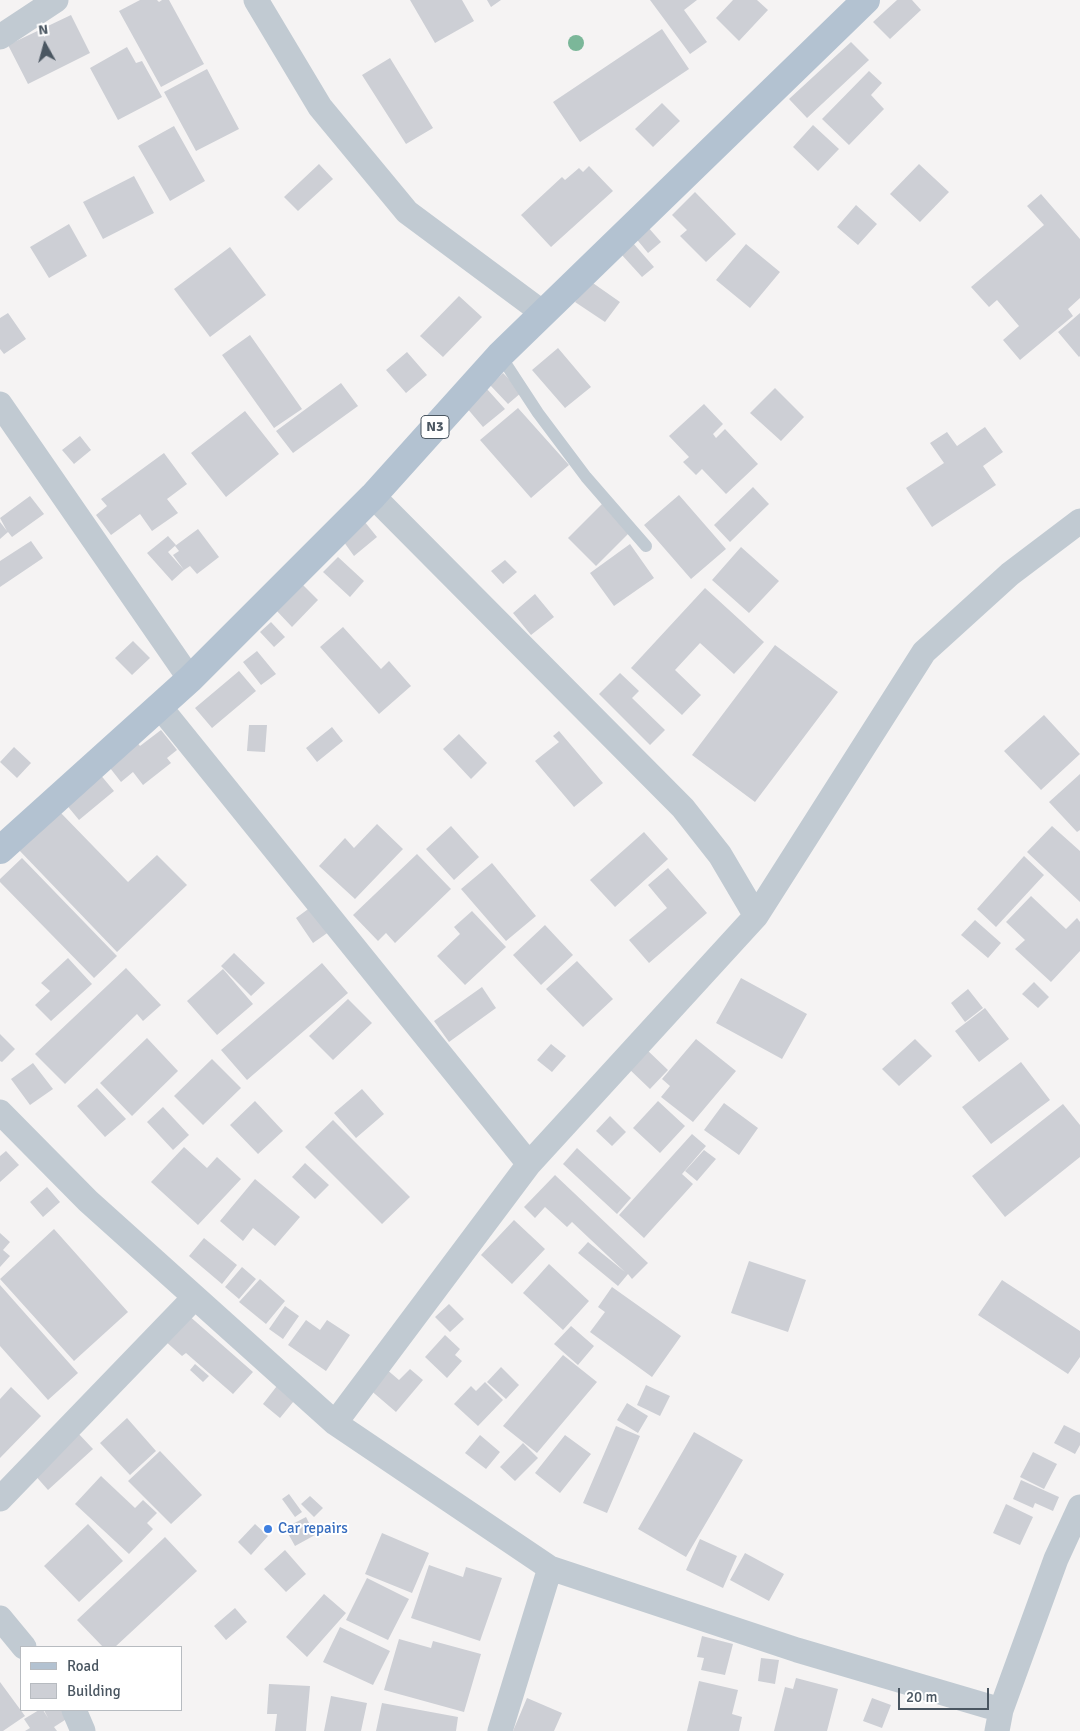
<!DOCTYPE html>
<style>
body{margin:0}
#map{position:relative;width:1080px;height:1731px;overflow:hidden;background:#f5f3f3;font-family:Signika,sans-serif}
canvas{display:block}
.legend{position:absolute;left:20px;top:1646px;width:162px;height:65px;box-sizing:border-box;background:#fff;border:1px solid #b7bbc0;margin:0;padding:6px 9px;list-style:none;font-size:15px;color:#4a5661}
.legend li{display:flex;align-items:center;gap:10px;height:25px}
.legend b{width:25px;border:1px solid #b7bbc0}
.north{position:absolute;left:20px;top:20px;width:50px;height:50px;-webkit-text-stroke:4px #fff;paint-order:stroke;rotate:353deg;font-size:14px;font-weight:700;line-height:20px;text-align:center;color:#4a5661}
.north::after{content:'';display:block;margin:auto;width:18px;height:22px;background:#4a5661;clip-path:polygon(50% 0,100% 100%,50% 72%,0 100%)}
.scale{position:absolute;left:898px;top:1688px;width:91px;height:22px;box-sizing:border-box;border:2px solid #4a5661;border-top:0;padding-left:6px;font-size:15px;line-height:18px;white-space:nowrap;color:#4a5661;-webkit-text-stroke:4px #fff;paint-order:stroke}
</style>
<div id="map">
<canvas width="1080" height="1731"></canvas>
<ul class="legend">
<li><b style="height:6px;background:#b3c2d1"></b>Road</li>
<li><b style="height:14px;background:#cdcfd5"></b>Building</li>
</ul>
<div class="north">N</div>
<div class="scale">20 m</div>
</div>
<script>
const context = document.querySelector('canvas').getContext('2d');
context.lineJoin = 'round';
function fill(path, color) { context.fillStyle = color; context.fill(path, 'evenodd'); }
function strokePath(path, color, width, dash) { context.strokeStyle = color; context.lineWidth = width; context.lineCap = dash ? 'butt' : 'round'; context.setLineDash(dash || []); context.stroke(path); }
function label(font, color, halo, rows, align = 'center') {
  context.font = font + ' Signika,sans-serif'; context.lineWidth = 4; context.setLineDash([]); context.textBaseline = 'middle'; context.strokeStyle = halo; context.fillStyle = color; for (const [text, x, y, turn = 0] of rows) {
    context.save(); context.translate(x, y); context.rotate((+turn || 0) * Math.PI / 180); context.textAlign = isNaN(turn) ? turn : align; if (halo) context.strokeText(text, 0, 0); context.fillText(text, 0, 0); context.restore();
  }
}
const building = new Path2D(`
 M140,0H157L159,2L162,0H169L204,64L161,87L119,11Z
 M410,0H462L474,21L435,43Z
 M487,0H501L491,7Z
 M650,0H697L684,10L707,42L690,54Z
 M733,0H757L768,10L739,41L716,18Z
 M897,0H912L921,10L890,39L873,22Z
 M71,15L90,53L28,84L8,45Z
 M662,29L689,69L580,142L553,102Z
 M851,42L869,60L807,118L789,99Z
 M127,47L136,63L142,61L162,97L118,120L90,68Z
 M390,58L433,128L406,144L362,75Z
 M207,69L239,129L196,151L164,92Z
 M869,71L882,83L871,95L884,109L849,145L822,119Z
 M662,103L680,121L653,147L635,129Z
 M813,125L839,149L818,171L793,147Z
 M174,126L205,181L170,201L138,146Z
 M319,164L333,179L298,211L284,197Z
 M919,164L949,192L920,222L890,194Z
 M589,166L613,191L551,247L521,215L562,177L565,180L579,168L583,172Z
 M134,176L154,213L103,239L83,202Z
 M695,192L736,234L706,262L680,236L687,230L672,215Z
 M1041,194L1080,239V298L1068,309L1073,316L1020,360L1003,340L1019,326L997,300L989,307L971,287L1044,225L1027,206Z
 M856,205L877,224L858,245L837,227Z
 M69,224L87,256L49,278L30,247Z
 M647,226L661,242L648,253L634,236Z
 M633,243L654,267L642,277L621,254Z
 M746,244L780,272L750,308L716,280Z
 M230,247L266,295L210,337L174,289Z
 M590,281L620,302L605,322L575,302Z
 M459,296L482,317L443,357L420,336Z
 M8,313L26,339L4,354L0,349V318Z
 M1080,313V356L1079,357L1058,332Z
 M250,335L302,409L274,428L222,355Z
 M558,348L591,387L565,408L532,370Z
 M407,352L427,375L406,393L386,370Z
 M503,373L522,392L508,404L490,385Z
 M341,383L358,406L293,453L276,431Z
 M775,388L804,417L781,441L750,413Z
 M487,389L505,409L483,427L466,407Z
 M704,404L723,424L713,434L716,438L725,429L758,464L726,494L702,469L696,475L683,462L689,457L669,436Z
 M518,408L569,465L531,498L480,440Z
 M245,411L279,454L226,497L191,453Z
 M985,427L1003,452L983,466L996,485L932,527L906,488L944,463L930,443L947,432L957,446Z
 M80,436L91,450L74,464L62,450Z
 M164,453L187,484L167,499L178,513L152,531L140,514L111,535L96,515L107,506L101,499Z
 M753,487L769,504L730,542L714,525Z
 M679,495L726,549L691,579L644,525Z
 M30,496L44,514L12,537L8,532L0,539V522L7,531L0,518Z
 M603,503L631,531L596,566L568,538Z
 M364,521L377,537L354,556L341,538Z
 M198,529L219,557L197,574L190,566L184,570L173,555L179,551L175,546Z
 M168,536L176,545L168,552L184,570L172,581L147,553Z
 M31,541L43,558L0,587V561Z
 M630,544L654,578L614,606L590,573Z
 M741,547L779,581L749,613L712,580Z
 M338,557L364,581L350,597L323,572Z
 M505,560L517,572L503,584L491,571Z
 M301,583L318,600L292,627L275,609Z
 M705,588L764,642L734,674L700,643L675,670L701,695L682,715L631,668Z
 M535,594L554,617L531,635L513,613Z
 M271,622L285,637L274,647L260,632Z
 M343,627L381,669L389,661L411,686L379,714L320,647Z
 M133,641L150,658L132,675L115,658Z
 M775,645L838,692L755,802L692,755Z
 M257,651L276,674L261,685L243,662Z
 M239,671L256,691L212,728L195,708Z
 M620,673L639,691L632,698L665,730L650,745L599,694Z
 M1044,715L1080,754L1041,790L1004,751Z
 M249,725H267L265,752L247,751Z
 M332,727L343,741L317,762L306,748Z
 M161,730L177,750L167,758L171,763L143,785L133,772L121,782L103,759L132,736L140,746Z
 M559,731L603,783L574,807L535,761L559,742L553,736Z
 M459,734L487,763L471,779L443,749Z
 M14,747L31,763L17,778L0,762Z
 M94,767L114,791L79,820L60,797Z
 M1080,774V830L1077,832L1049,802Z
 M59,811L128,882L157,855L187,885L117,952L18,849Z
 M377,824L403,849L355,899L319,866L345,838L354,848Z
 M451,826L479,857L454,880L426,849Z
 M1052,826L1080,851V902L1027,852Z
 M644,832L668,859L615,907L590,880Z
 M417,854L451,889L395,943L386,933L378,941L353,915Z
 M1024,856L1044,875L996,927L977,909Z
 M22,858L117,956L94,978L0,882V879Z
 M492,863L536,916L506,941L461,889Z
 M668,868L707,913L649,963L629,940L667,908L648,885Z
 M1031,896L1066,929L1077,918L1080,922V951L1051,982L1015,949L1025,940L1006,922Z
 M315,904L333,929L313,943L296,918Z
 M472,911L506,947L465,985L437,956L460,934L454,927Z
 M975,920L1001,943L988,958L961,935Z
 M545,925L573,955L541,985L513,955Z
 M234,953L265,983L251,996L221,966Z
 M68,958L92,984L51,1021L35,1005L50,991L41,983Z
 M577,961L613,999L583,1027L546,989Z
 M322,963L348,993L247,1080L221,1050Z
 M126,968L161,1005L143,1021L137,1014L65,1084L35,1054Z
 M223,969L253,1004L217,1035L187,1001Z
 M741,978L807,1014L782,1059L716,1023Z
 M1034,982L1049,997L1038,1008L1022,994Z
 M482,987L496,1008L449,1042L434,1021Z
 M968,989L983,1008L965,1022L951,1003Z
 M348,999L372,1023L333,1060L309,1036Z
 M985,1008L1009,1039L979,1062L955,1031Z
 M0,1034L15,1049L2,1062L0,1061Z
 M147,1038L178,1071L132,1116L100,1083Z
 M696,1039L736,1071L693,1122L661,1097L670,1086L662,1079Z
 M915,1039L932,1056L899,1086L882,1069Z
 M551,1044L566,1056L552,1072L537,1060Z
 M645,1048L668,1070L650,1089L627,1067Z
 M212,1059L241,1088L203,1125L174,1096Z
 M1021,1062L1050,1100L991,1144L962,1107Z
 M33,1063L53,1089L30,1105L11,1079Z
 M97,1088L126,1119L105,1137L77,1106Z
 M362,1089L384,1114L356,1138L334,1113Z
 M255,1101L283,1131L258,1154L230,1125Z
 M658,1101L685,1126L660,1153L633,1128Z
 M724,1103L758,1128L739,1155L704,1130Z
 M1063,1104L1080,1125V1157L1005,1217L972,1176Z
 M163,1107L189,1135L173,1150L147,1122Z
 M610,1116L626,1132L612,1146L596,1131Z
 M333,1120L410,1197L382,1224L305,1147Z
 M692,1134L706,1146L682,1174L693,1184L644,1238L619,1215Z
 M184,1147L207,1168L217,1157L241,1179L198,1225L151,1182Z
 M577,1148L631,1198L617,1214L563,1164Z
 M704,1150L716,1159L697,1181L685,1171Z
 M6,1151L19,1165L0,1182V1156Z
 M305,1163L329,1185L315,1199L292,1177Z
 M555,1175L648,1263L632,1279L628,1274L618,1286L578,1253L588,1242L625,1272L572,1222L567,1227L545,1207L535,1218L524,1207Z
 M255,1179L300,1217L275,1246L253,1228L243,1241L220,1221Z
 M47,1187L60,1202L43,1217L30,1202Z
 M514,1220L545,1249L512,1284L481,1255Z
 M54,1229L128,1312L74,1361L0,1279Z
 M0,1233L10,1242L3,1250L10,1256L0,1267Z
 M204,1238L237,1265L222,1284L189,1256Z
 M749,1261L806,1280L788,1332L731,1313Z
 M549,1264L589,1301L563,1330L523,1293Z
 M242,1267L256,1279L239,1299L225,1287Z
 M260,1279L285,1301L266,1324L239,1302Z
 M1002,1280L1080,1331V1357L1068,1374L978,1315Z
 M0,1285L78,1373L48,1400L0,1346Z
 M612,1287L681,1336L652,1377L590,1332L605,1312L598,1307Z
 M449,1304L464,1319L450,1332L435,1317Z
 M285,1306L299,1316L283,1339L269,1329Z
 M187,1314L253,1372L233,1394L186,1353L182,1356L164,1340Z
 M306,1320L320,1330L327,1320L350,1335L326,1371L288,1345Z
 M571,1326L594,1346L578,1365L554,1344Z
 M445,1335L460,1349L455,1355L462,1361L447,1378L425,1357Z
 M563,1355L597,1382L537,1453L503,1426Z
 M195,1364L209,1376L203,1382L190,1370Z
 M501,1367L519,1385L506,1399L487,1382Z
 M385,1368L399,1380L410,1369L423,1380L396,1412L368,1388Z
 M280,1382L298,1396L280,1418L263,1404Z
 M485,1382L503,1400L478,1426L454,1404L471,1386L476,1391Z
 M646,1385L670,1396L660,1416L637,1405Z
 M11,1387L41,1416L0,1458V1399Z
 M627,1403L648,1416L638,1433L617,1420Z
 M127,1418L156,1451L130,1475L100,1443Z
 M1064,1425L1080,1433V1445L1075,1454L1054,1443Z
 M616,1426L640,1436L607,1513L583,1503Z
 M77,1432L93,1449L48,1490L33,1473Z
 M694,1432L743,1460L686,1557L638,1529Z
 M480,1435L500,1452L486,1469L465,1453Z
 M565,1435L591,1454L560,1493L535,1473Z
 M523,1443L538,1458L515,1481L500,1467Z
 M160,1451L202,1495L171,1524L128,1481Z
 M1033,1452L1057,1464L1044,1489L1020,1477Z
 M101,1476L135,1508L143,1500L157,1513L147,1523L153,1529L129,1554L75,1504Z
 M1021,1480L1059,1497L1053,1511L1035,1503L1033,1508L1013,1499Z
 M289,1494L302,1512L295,1517L282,1499Z
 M310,1496L323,1508L314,1517L301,1504Z
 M1006,1504L1033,1517L1020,1545L993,1533Z
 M306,1517L315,1535L295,1546L285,1528Z
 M88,1524L123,1561L79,1602L44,1566Z
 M255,1524L268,1536L251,1555L238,1542Z
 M382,1533L429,1553L412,1593L365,1574Z
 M165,1537L197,1571L115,1647H103L77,1620Z
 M700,1539L737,1556L723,1588L686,1570Z
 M285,1550L306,1574L286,1592L264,1569Z
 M745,1553L784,1574L769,1601L730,1580Z
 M429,1565L463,1577L466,1567L502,1578L480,1641L411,1618Z
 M367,1578L409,1599L388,1640L346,1620Z
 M324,1594L346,1613L307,1657L286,1637Z
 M235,1608L247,1622L226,1640L214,1626Z
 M340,1627L390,1651L373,1685L323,1662Z
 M702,1636L733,1644L725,1675L701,1670L704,1658L697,1657Z
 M399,1639L431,1648L433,1641L481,1654L464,1712L384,1690Z
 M761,1658L779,1660L775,1684L758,1681Z
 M796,1678L838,1689L827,1731H774L785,1687L793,1689Z
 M699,1681L738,1690L732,1714L742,1717L739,1731H687Z
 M0,1682L25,1716L3,1731H0Z
 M269,1684L310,1686L306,1731H275L277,1714H267Z
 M331,1696L367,1703L361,1731H324Z
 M527,1698L562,1713L554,1731H513Z
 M872,1698L891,1705L882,1728L863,1721Z
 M382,1703L458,1717L456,1731H376Z
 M39,1710H43L48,1718L44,1710H63L68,1718L54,1727L57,1731H25L30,1728L24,1719Z`);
const service = new Path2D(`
 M500,355L538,413L586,477L646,546`);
const minor = new Path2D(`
 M256,0L320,107L407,212L543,313
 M0,37L56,0
 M0,404L190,679
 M373,496L683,808L720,855L756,916L529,1164
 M160,707L529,1164L335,1423
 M756,916L924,652L1010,574L1080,521
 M0,1112L88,1201L335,1423L550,1568L797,1650L1001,1710
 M0,1499L194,1298
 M0,1618L24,1647
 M74,1710L83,1731
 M500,1731L550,1568
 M997,1731L1001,1710L1056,1559L1080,1507`);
const primary = new Path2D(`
 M0,850L190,679L373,496L500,355L866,0`);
const trees = [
 [576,43]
];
const markers = [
 [268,1529,5,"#3f7fe0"]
];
const shields = [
 [435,427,28]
];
const shieldNames = [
 ["N3",435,427]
];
const shopNames = [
 ["Car repairs",278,1529]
];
fill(building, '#cdcfd5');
strokePath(service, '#c1cad2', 12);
strokePath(minor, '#c1cad2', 25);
strokePath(primary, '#b3c2d1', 28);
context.fillStyle = '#7bb799';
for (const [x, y] of trees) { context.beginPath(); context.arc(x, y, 8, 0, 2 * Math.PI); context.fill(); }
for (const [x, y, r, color] of markers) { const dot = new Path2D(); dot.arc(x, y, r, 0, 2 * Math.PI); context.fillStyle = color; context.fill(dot); strokePath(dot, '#fff', 2); }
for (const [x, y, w] of shields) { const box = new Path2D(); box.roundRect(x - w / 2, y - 11.5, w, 23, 4); context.fillStyle = '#fff'; context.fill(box); strokePath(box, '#4a5661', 1); }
label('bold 14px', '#4a5661', null, shieldNames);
label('15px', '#366cbe', '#fff', shopNames, 'left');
</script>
